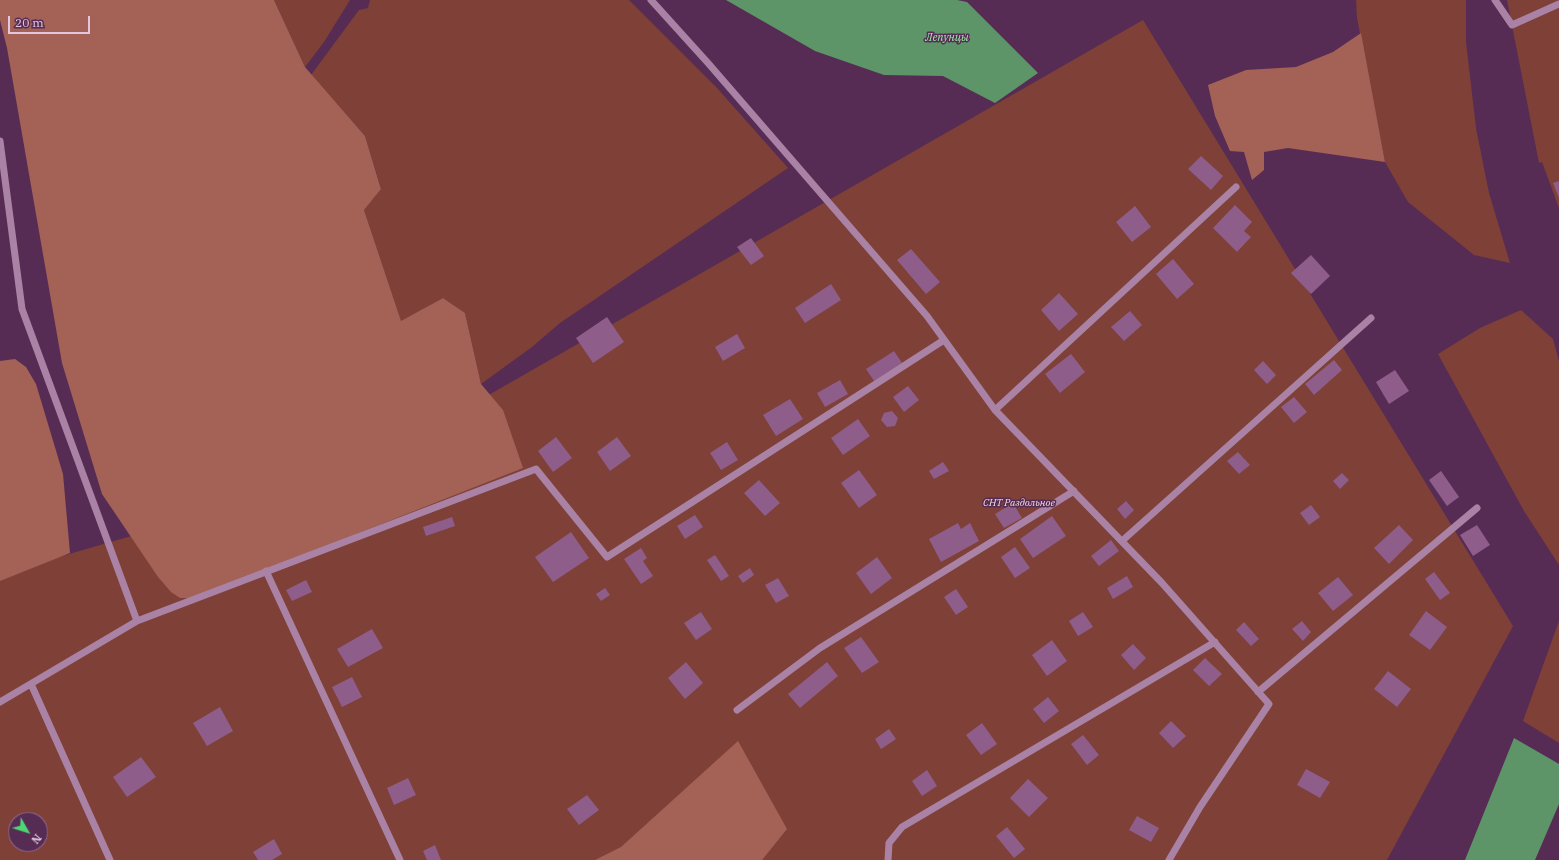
<!DOCTYPE html>
<meta charset="utf-8">
<style>
body{margin:0}
#map{position:relative;width:1559px;height:860px;overflow:hidden;background:#572c54;font-family:"IBM Plex Serif",serif}
canvas{display:block}
.north{position:absolute;left:8px;top:812px;width:40px;height:40px;box-sizing:border-box;background:#572c54;border:1px solid #8f6a8c;border-radius:50%;rotate:129deg;font-size:11px;font-weight:700;line-height:16px;text-align:center;color:#e2c8df}
.north::after{content:'';display:block;margin:auto;width:14px;height:18px;background:#4ed675;clip-path:polygon(50% 0,100% 100%,50% 72%,0 100%)}
.scale{position:absolute;left:8px;top:16px;width:82px;height:18px;box-sizing:border-box;border:2px solid #e2c8df;border-top:0;padding-left:5px;font-size:12px;line-height:14px;white-space:nowrap;color:#e2c8df;-webkit-text-stroke:3px #572c54;paint-order:stroke}
</style>
<div id="map">
<canvas width="1559" height="860"></canvas>
<div class="north">N</div>
<div class="scale">20 m</div>
</div>
<script>
const context = document.querySelector('canvas').getContext('2d');
context.lineJoin = 'round';
function fill(path, color) { context.fillStyle = color; context.fill(path, 'evenodd'); }
function strokePath(path, color, width, dash) { context.strokeStyle = color; context.lineWidth = width; context.lineCap = dash ? 'butt' : 'round'; context.setLineDash(dash || []); context.stroke(path); }
function label(font, color, halo, rows, align = 'center') {
  context.font = font + ' "IBM Plex Serif",serif'; context.lineWidth = 3; context.setLineDash([]); context.textBaseline = 'middle'; context.strokeStyle = halo; context.fillStyle = color; for (const [text, x, y, turn = 0] of rows) {
    context.save(); context.translate(x, y); context.rotate((+turn || 0) * Math.PI / 180); context.textAlign = isNaN(turn) ? turn : align; if (halo) context.strokeText(text, 0, 0); context.fillText(text, 0, 0); context.restore();
  }
}
const green = new Path2D(`
 M274,0H350L324,42L305,67Z
 M370,0H629L717,88L788,168L560,323L532,347L481,384L465,313L443,298L401,322L364,210L381,188L365,136L311,75L359,10L368,8Z
 M1356,0H1466V42L1476,128L1489,193L1510,263L1474,255L1408,202L1385,162L1357,18Z
 M1507,0H1559V208L1542,162L1539,163Z
 M1143,20L1513,626L1387,860H0V574L356,471ZM16,820H40V844H16Z
 M1521,310L1553,339L1559,361V565L1524,511L1438,354L1480,328Z
 M1559,608V743L1523,721L1559,621Z`);
const forest = new Path2D(`
 M0,0H274L305,67L365,136L381,189L364,210L401,321L443,298L465,313L481,384L503,410L523,468L194,598H180L171,592L158,577L102,494L62,363L7,48L0,20Z
 M1361,33L1385,162L1288,148L1264,152V170L1252,180L1244,152L1230,151L1215,116L1208,85L1246,70L1296,67L1333,52Z
 M15,359L26,367L36,384L63,474L70,553L0,581V361Z
 M738,741L787,829L762,860H595L621,847Z`);
const water = new Path2D(`
 M726,0H957L967,2L1038,73L995,103L943,76L884,75L815,51Z
 M1514,738L1559,764V804L1535,860H1465Z`);
const building = new Path2D(`
 M1201,156L1223,176L1211,190L1188,169Z
 M1559,181V198L1553,183Z
 M1235,205L1252,222L1244,231L1251,237L1237,252L1213,228Z
 M1135,206L1151,227L1132,242L1116,222Z
 M751,238L764,256L751,265L737,247Z
 M911,249L940,282L926,294L897,260Z
 M1311,255L1330,276L1311,294L1291,273Z
 M1173,259L1194,284L1177,299L1156,274Z
 M831,284L841,300L805,323L795,308Z
 M1059,293L1078,314L1059,331L1041,310Z
 M1130,311L1142,325L1124,341L1111,327Z
 M607,317L624,342L593,363L576,338Z
 M737,334L745,348L723,361L715,347Z
 M894,351L902,363L874,381L866,369Z
 M1071,354L1085,372L1060,393L1045,374Z
 M1334,360L1342,370L1314,395L1305,384Z
 M1263,361L1276,375L1267,384L1254,370Z
 M1395,370L1409,391L1389,404L1376,382Z
 M840,380L848,394L825,407L817,393Z
 M908,386L919,400L904,412L893,397Z
 M1294,397L1307,412L1294,423L1281,407Z
 M790,399L803,419L776,436L763,415Z
 M892,411L898,418L895,426L887,427L881,420L884,413Z
 M858,419L870,436L843,455L831,438Z
 M556,437L572,458L553,472L538,451Z
 M617,437L631,456L610,471L597,452Z
 M727,442L738,460L721,470L710,453Z
 M1238,452L1250,465L1239,474L1227,461Z
 M943,462L949,471L934,479L929,471Z
 M859,470L877,495L859,508L841,483Z
 M1441,471L1459,497L1447,506L1429,480Z
 M1342,473L1349,480L1340,489L1333,481Z
 M759,480L780,503L765,516L744,493Z
 M1126,501L1134,510L1125,519L1117,509Z
 M1013,503L1022,518L1004,528L995,514Z
 M1311,505L1320,517L1309,525L1300,513Z
 M695,515L703,527L685,539L677,526Z
 M1052,516L1066,536L1033,558L1020,539Z
 M452,517L455,526L426,536L423,527Z
 M958,523L961,529L970,523L979,541L941,562L929,539Z
 M1399,525L1413,540L1389,564L1374,548Z
 M1477,525L1490,545L1473,556L1460,535Z
 M571,532L589,558L553,582L535,557Z
 M1111,540L1119,551L1099,566L1091,556Z
 M1015,547L1030,568L1015,578L1001,557Z
 M641,548L647,558L643,561L653,576L641,584L624,559Z
 M715,555L729,576L721,581L707,560Z
 M877,557L892,578L871,594L856,573Z
 M750,568L754,575L743,583L738,576Z
 M1434,572L1450,593L1440,600L1425,579Z
 M1127,576L1133,587L1113,599L1107,588Z
 M1338,577L1353,595L1333,611L1318,593Z
 M778,578L789,596L776,603L765,585Z
 M306,580L312,592L292,601L286,590Z
 M605,588L610,595L601,601L596,594Z
 M956,589L968,607L956,615L944,597Z
 M1426,611L1447,627L1430,650L1409,635Z
 M701,612L712,629L696,640L684,623Z
 M1083,612L1093,627L1078,636L1069,621Z
 M1302,621L1311,632L1303,641L1292,629Z
 M1244,622L1259,639L1251,646L1236,630Z
 M372,629L383,648L348,667L337,649Z
 M861,637L879,662L862,673L844,648Z
 M1052,640L1067,661L1047,676L1032,655Z
 M1133,644L1146,658L1134,670L1121,655Z
 M1205,658L1222,674L1209,686L1193,670Z
 M686,662L703,683L685,699L668,678Z
 M827,662L838,676L800,708L788,694Z
 M1388,671L1411,689L1397,707L1374,689Z
 M352,677L362,697L342,707L332,687Z
 M1048,697L1059,711L1044,723L1033,709Z
 M220,707L233,731L207,746L193,723Z
 M1171,721L1186,736L1173,748L1159,733Z
 M982,723L997,744L981,755L966,735Z
 M889,729L896,739L881,749L875,739Z
 M1083,735L1099,755L1087,765L1071,744Z
 M141,757L156,777L127,797L113,777Z
 M1306,769L1330,782L1320,798L1297,785Z
 M927,770L937,786L922,796L912,781Z
 M408,778L416,795L394,805L387,788Z
 M1028,779L1048,798L1029,817L1010,798Z
 M587,795L599,810L579,825L567,809Z
 M1137,816L1159,828L1151,842L1129,830Z
 M1007,827L1025,849L1014,858L996,836Z
 M274,839L282,854L272,860H258L253,852Z
 M435,845L441,860H427L423,851Z`);
const minor = new Path2D(`
 M651,0L708,63L927,316L995,410L1162,583L1269,704L1200,807L1169,860
 M1495,0L1512,25L1559,4
 M0,141L22,309L137,621L0,702
 M995,410L1236,187
 M1122,541L1371,318
 M266,571L400,860
 M137,621L536,469L607,557L944,340
 M31,684L110,860
 M1258,692L1477,508
 M737,710L820,648L1074,491
 M888,860L889,843L902,827L1215,642`);
const parkNames = [
 ["СНТ Раздольное",1019,503]
];
const waterNames = [
 ["Лепунцы",947,38]
];
fill(green, '#7e4037');
fill(forest, '#a46156');
fill(water, '#5d9568');
fill(building, '#8e5d8a');
strokePath(minor, '#a982a5', 7);
label('italic 10px', '#f2ddd9', '#572c54', parkNames);
label('italic 11px', '#9cecab', '#572c54', waterNames);
</script>
